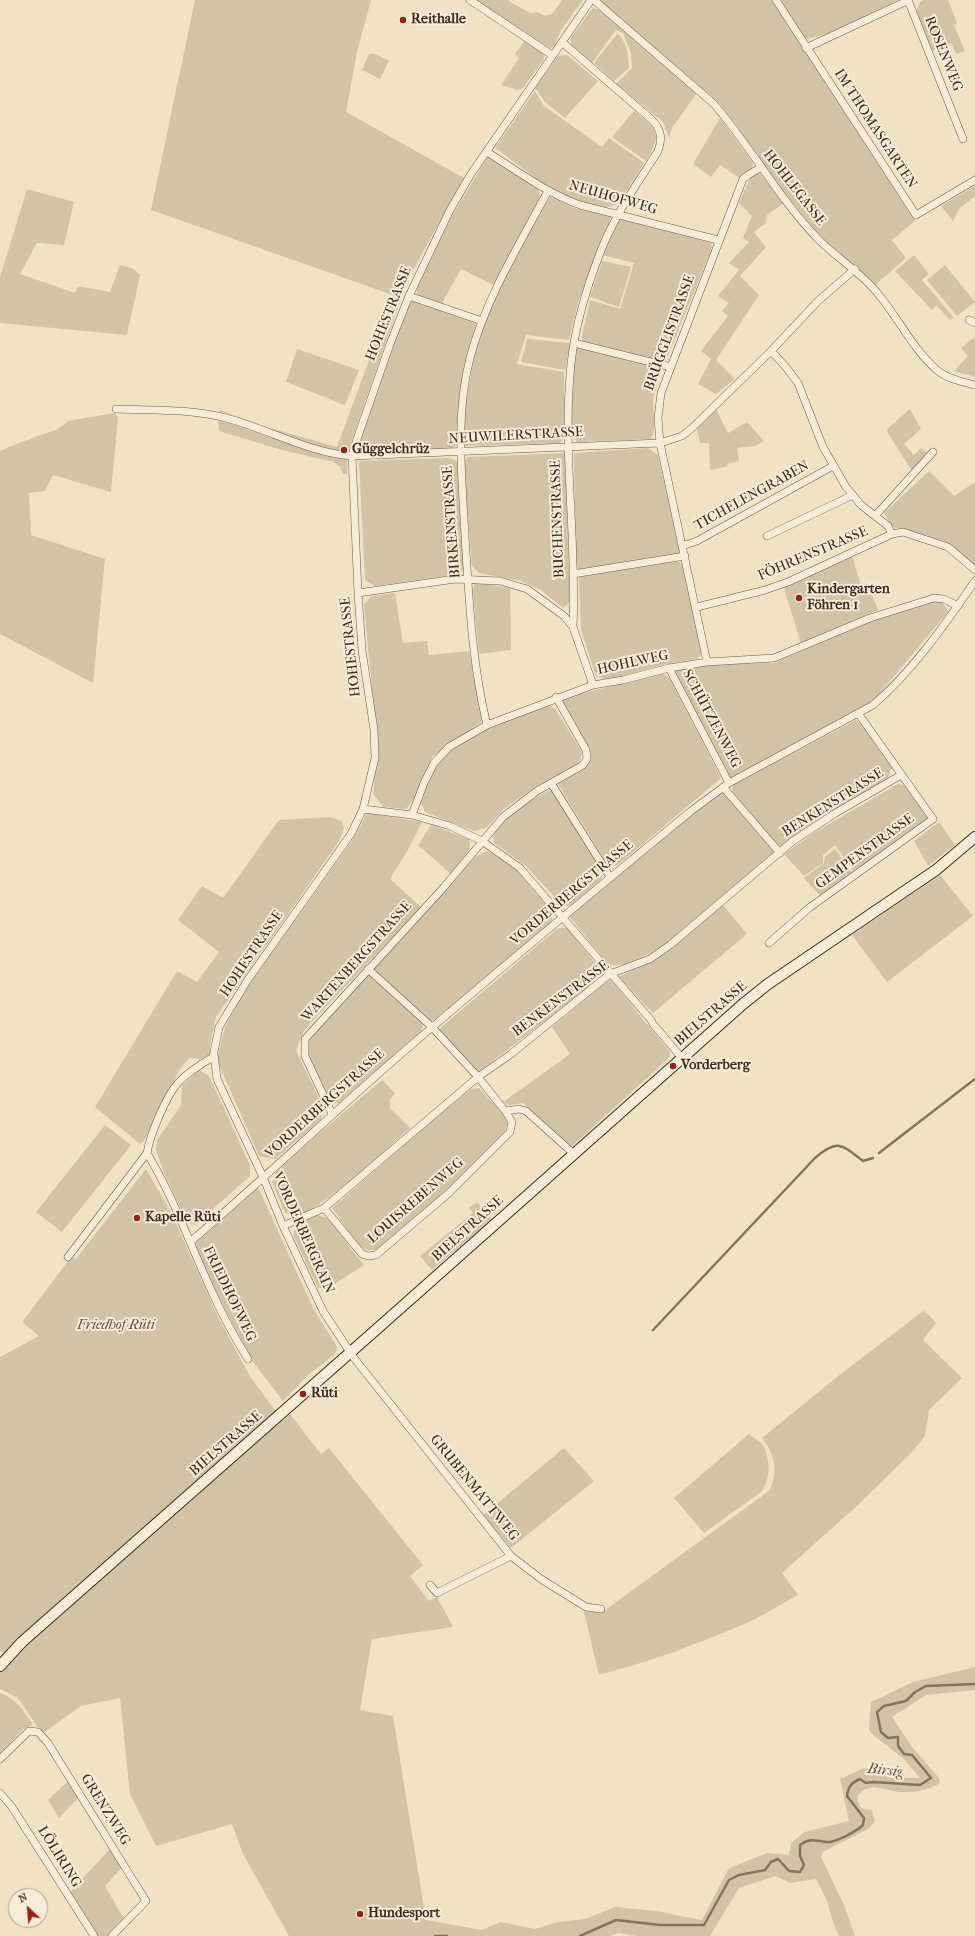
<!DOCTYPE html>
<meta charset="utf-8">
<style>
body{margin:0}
#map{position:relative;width:975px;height:1936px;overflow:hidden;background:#f1e2c3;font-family:"IM FELL French Canon",serif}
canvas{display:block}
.north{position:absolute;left:8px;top:1888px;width:40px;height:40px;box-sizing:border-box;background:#f6ecd8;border:1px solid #aca08d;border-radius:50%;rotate:334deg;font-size:11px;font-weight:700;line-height:16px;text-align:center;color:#3d2d1c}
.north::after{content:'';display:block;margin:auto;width:14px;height:18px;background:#8f2418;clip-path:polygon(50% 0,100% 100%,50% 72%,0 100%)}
</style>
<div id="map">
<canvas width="975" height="1936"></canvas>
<div class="north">N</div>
</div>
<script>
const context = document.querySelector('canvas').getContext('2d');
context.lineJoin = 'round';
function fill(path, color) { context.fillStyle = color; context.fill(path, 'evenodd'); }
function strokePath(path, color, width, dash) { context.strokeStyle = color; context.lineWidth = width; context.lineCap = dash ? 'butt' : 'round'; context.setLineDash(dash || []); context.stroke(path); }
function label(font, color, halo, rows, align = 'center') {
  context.font = font + ' "IM FELL French Canon",serif'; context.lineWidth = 4; context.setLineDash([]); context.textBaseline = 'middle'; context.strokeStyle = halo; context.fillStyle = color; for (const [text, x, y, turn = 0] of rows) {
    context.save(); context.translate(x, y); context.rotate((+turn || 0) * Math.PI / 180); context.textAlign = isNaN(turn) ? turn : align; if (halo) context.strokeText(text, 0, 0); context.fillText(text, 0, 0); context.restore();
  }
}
const green = new Path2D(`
 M195,0H371L357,52L346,112L464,178L407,281L353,437L347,457V474H343L340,467L334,462L282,450L219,431L218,417L220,410L270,428L337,447L393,295L151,210Z
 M474,0H507L530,13L537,12L545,16L553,13L562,0H583L561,30L555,46L549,48Z
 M599,0H772L915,221L892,240L906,258L875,285L855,266L821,238L764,167L738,127L719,103Z
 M779,0H899L830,34L806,39L802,37Z
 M924,0H948L957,23L954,25L965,51L956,54L951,43L932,51L916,12L920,2Z
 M593,8L604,12L697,93L672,128L669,138L663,122L616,84L632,68L631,53L623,33L616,30L592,63L571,45V37Z
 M617,34C627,39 628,57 629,68L614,81L594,63Z
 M525,40L543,50L544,59L523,88L518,90L501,85L519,58L515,54Z
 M369,54H375L389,61L380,79L362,70Z
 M567,55L598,81L565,118L545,102L535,88L558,56Z
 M535,91L544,106L602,147L609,138L644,163L618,204C614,205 608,208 603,207C561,203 529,172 495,148Z
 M634,111C658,131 663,132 646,161L612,137Z
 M720,118L753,163L752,168L741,179L720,165L711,177L693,164Z
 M488,156L538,187L540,197L495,286L461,269L441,305L422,298L417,294V287L452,216Z
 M760,173L783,204L767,215L766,223L754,232L766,247L740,276L759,295L716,360L735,379L716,394L698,384L711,359L701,351L728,316L722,311L729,303L718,296L739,270L729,263L749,242L743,238L752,216L739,203L751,176Z
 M975,186V196L959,209L953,221L941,206Z
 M27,189L74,202L64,245L37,243L20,274L75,293L78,286L110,292L120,265L132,268L140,275L127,335L0,323V277Z
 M550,197L577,209L612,215L578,302L569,340L526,335L517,364L564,372L565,436L560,443L465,446C459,435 464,416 466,404C469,387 471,370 475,353C490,298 521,245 550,197Z
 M620,218L711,243L712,248L667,358L661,362L582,342V336L590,300L620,309L634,263L602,255Z
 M914,255L929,274L922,280L954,318L950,320L936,305L932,310L895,271Z
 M602,261L631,267L619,307L590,297Z
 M945,265L975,302L957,316L927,280Z
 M410,300L477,324L463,373L458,411L457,444L452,449L367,453L363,448L360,442L367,416Z
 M975,337V377L954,371L968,356L961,348Z
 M527,339L570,343L565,370L521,362Z
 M576,346L660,368C661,380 654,390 653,402C653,414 657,428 651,439L577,442L572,435L571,389Z
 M297,349L359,370L345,405L286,382Z
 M716,409L728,433L747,422L764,441L755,446L737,448L739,461L727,464L728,466L710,470L709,443H700L697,429Z
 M910,409L921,429L904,444L914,455L921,448L928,453L912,471L886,430Z
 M115,413L118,418L111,492L53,475L45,491L29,493L31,535L105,559L93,683L0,634V451L16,444L58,429L68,421Z
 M648,448L658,455L680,553L579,570L576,565L574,453Z
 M565,453L570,601L566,606L563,608L541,590L521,581L479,573L472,566L464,464L465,460L468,457Z
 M449,458L455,460L458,464L464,567L460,574L375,586L365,580L359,461Z
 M929,471L954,496L975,482V565L946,542L892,527L884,513Z
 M852,556L861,585L871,593L878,610L801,643L783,586Z
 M676,561L683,564L702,653L697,659L670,663L608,680L596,676L581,630L579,577Z
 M475,582L510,588L511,650L479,654L473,591Z
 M395,593L403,643L427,641L429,655L469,651L483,721L432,757L414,799L406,809L384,807L373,794L378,750L364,605L371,596Z
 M932,601H942L948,612L874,700L730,779L674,670L715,664L774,663L866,623Z
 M663,673L670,679L721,778L618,865L609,867L558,784L586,768L591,753L560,700C594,689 629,683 663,673Z
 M549,706L555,709L582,752L579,764L537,786L504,809L486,828L474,831L425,812L420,800C427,785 432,770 444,757C468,730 516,717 549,706Z
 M856,720L861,724L892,767L887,781L819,819L779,848L732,793L733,785Z
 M898,784L906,786L929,817L854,872L835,845L823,855V863L804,876L784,854L815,832Z
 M552,789L603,872L601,880L570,906L562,905L526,866L494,843L493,832C510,813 529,800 552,789Z
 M722,790L775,851L661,948L625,965H609L569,916Z
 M367,813L422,822L409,848L390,879L421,907L305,1029L296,1050L323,1107L321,1120L275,1159L259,1156L217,1060L225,1027L244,992L354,838Z
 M330,817L342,821L344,829L339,841L216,1017L210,1045V1054L202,1059L189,1058L180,1069L144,1141L140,1144L95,1107L177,971L197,982L219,952L178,920L202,886L223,898L279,820Z
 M939,822L955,845L928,866L914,841Z
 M431,825L469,839C474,852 458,865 451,874L418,845Z
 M835,849L853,874L821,897L804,878L824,863L825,857Z
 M487,851L500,858H506L550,910L553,922L436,1020L427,1021L373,969L476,856Z
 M940,875L973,916L887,982L852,935Z
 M723,905L747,934L653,1013L619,977L653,960L672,948Z
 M558,928H567L599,968L598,977L584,991L477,1073L438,1030Z
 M368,972L422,1022L423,1026L421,1032L339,1103H330C321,1083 301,1056 311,1035Z
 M610,979L670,1052L669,1058L571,1147L523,1103L510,1105L502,1103L570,1054L552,1027Z
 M199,1070L209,1076L250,1165V1176L195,1225L187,1222L164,1173L156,1150L157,1140L181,1105L182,1086Z
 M382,1080L395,1093L390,1100V1108L410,1128C375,1159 340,1195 297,1217L285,1213L272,1182L277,1169Z
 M479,1088L505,1116L507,1124L504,1134L452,1186L379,1250H366L359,1246L332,1208L441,1113L471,1089Z
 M105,1125L131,1145L62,1232L36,1212Z
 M146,1169L171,1212L218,1317L251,1378L283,1421L290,1414L321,1454L329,1448L423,1565L410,1576L429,1601L437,1597L453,1627L372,1639L360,1710L393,1716L426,1920L482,1930L500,1922L535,1929L558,1922L585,1919L615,1907L656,1911L702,1920L729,1868L767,1853L789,1855L791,1843L805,1832L849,1821L840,1779L864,1768L890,1778H920L904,1759L873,1735L869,1730L871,1702L913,1682L975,1667V1690L926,1695L892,1717L913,1748L939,1778L940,1783C928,1790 914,1793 900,1792C885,1791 868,1780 857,1797C858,1807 862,1810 872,1810L875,1822L868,1829L823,1852L821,1857L844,1905L855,1936H839L834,1925L827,1901L816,1879L790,1883L776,1876L739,1888L710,1936H637L618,1933L610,1936H289L243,1854L232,1824L156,1846L130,1794L120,1698L81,1706L42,1734L21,1702L16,1697L0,1689V1666L10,1655L0,1651V1357L39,1336L22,1322L71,1257L76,1259Z
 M258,1187L313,1308L336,1345L337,1350L334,1355L309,1374L283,1401L253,1362L223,1306L193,1242Z
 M477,1202L492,1219L432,1270L420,1256L473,1213L469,1208Z
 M316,1215C335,1217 341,1237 352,1250C356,1256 360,1259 364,1265L327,1289L318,1288L293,1235C296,1223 306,1220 316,1215Z
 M923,1311L930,1316L936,1323L923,1340L962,1378L929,1410L925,1436L913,1451L859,1504L782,1573L798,1595C781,1604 764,1615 747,1623C697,1644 652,1661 599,1675L583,1608L601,1613L769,1491C779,1472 775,1455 762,1438L837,1377Z
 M749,1434C753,1437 759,1441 762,1444C771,1458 771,1480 761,1492L704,1533L674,1498Z
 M564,1448L594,1481L511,1548L483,1515Z
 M0,1693C17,1699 23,1710 33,1725L23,1729L0,1754Z
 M68,1781L79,1797L59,1818L48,1800Z
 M110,1849L122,1867L105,1886L124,1919L109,1936H98L70,1892Z`);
const stream = new Path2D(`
 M879,1153L975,1079
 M653,1330L815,1158C838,1138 842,1145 863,1161L873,1158
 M435,1936H447
 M580,1936L616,1920L660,1925H704L729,1880L739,1875L765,1870L771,1862L778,1859L789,1871L800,1872L804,1865L800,1856V1845C810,1837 816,1841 827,1842C835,1843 857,1831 863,1825L864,1818L847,1796C848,1787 851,1783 860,1779L866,1783L873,1782L920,1785L931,1778L912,1755L904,1754L898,1746V1737L888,1738L881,1732L877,1712L884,1706L906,1701L915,1692L926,1686L975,1684`);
const street = new Path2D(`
 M470,0L552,55
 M594,0L714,104C751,147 779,199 819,240C838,259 862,273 879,295C899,319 914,351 938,371C948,379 963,382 975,385
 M776,0L916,215L975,180
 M908,0L963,139
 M562,42L651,119C661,129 663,138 658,151C637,184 614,216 600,253C586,289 575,327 571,364C562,451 577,539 573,627
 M806,48L909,0
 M487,152C518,171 546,193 580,205L718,240
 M409,296L482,321
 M969,320L975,323
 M574,343L671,367
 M771,351L785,366L798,383L823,447L846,487L861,505L888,526L892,534L903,532L948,547L975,570
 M116,409C152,410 191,409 226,418C268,429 309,453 352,456L660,443L682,436L692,428L771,351L818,301L855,269
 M875,516L933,452
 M767,536L853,495
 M682,546L697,541L833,466
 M573,574L685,556
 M358,593L455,579L500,581L527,589L564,616L573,627L593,685L623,680L669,668L707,662L774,658L870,618L934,598L944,599L958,606
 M697,607L765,590L788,582L892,534
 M707,662L660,443L658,418L661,393L743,179L748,175L760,168
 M669,668L729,783
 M487,725C472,664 469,599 465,536C462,476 455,416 470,358C486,298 519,245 548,191
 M551,783L610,877
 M723,787L780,853
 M363,809L412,815L450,826L482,841L520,868L651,1020L653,1024L682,1058
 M412,815L424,783L434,763L449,747L487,725L593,685
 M769,943L809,908L933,819L858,713
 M214,1054L217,1079L263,1177L283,1226L323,1311L354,1358L511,1556L541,1579L586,1607L601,1609
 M506,1111L519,1109L526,1111L574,1154
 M332,1114L305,1056V1039L444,887L503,817L537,791L583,765L587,759L586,750L556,697
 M147,1153C174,1198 191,1247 213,1294C223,1317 235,1338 248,1359
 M324,1208L362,1254L368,1256L376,1255L449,1193L510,1132L512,1122L506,1112L478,1077L432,1027L368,969
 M283,1226L324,1208L478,1077L511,1054L610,974L650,959L670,945L793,841L834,814L901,775
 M190,1242C257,1185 320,1125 386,1067C486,980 589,895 691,811L729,783L873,705C913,671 946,623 975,581
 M68,1257L147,1153C150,1135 166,1096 178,1083C188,1072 201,1064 213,1057L219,1027L247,981L351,834L363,809L375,758L374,730L362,650L358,593L352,456L356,442L390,344L409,296L450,210L471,174L591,0
 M430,1585L437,1593L511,1556
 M0,1759L29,1731L38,1732L48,1743L146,1901L112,1936
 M0,1793L12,1807L94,1936`);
const secondary = new Path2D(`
 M0,1666L22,1642L378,1328L743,1004L768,984L936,870L975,837`);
const markers = [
 [403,20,4,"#8f2418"],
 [344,450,4,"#8f2418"],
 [799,598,4,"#8f2418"],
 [673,1066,4,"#8f2418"],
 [137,1218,4,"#8f2418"],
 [303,1394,4,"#8f2418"],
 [360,1914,4,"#8f2418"]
];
const poiNames = [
 ["Reithalle",411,20],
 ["Güggelchrüz",352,450],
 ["Kindergarten",807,590],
 ["Föhren 1",807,606],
 ["Vorderberg",681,1066],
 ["Kapelle Rüti",145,1218],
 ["Rüti",311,1394],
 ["Hundesport",368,1914]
];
const streetNames = [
 ["ROSENWEG",943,54,68],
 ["IM THOMASGARTEN",875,129,57],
 ["HOHLEGASSE",794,188,52],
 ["NEUHOFWEG",613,198,16],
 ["HOHESTRASSE",389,314,-68],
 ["BRÜGGLISTRASSE",670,333,-70],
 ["NEUWILERSTRASSE",516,436,-3],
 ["TICHELENGRABEN",752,496,-29],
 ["BUCHENSTRASSE",558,519,-92],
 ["BIRKENSTRASSE",452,522,-94],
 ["FÖHRENSTRASSE",813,554,-23],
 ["HOHESTRASSE",351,647,-96],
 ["HOHLWEG",633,663,-12],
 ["SCHÜTZENWEG",711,719,62],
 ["BENKENSTRASSE",833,803,-32],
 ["GEMPENSTRASSE",865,852,-36],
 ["VORDERBERGSTRASSE",572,893,-40],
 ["HOHESTRASSE",252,954,-56],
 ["WARTENBERGSTRASSE",357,962,-48],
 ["BENKENSTRASSE",561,999,-37],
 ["BIELSTRASSE",711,1014,-41],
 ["VORDERBERGSTRASSE",325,1104,-42],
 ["LOUISREBENWEG",416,1201,-41],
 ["BIELSTRASSE",468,1229,-42],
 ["VORDERBERGRAIN",303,1233,66],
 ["FRIEDHOFWEG",229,1294,64],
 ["BIELSTRASSE",226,1444,-41],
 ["GRUBENMATTWEG",474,1488,51],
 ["GRENZWEG",105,1810,58],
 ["LÖLIRING",59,1857,58]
];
const parkNames = [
 ["Friedhof Rüti",116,1326]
];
const waterNames = [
 ["Birsig",885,1771,6]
];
fill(green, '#d2c3a7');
strokePath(stream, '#84745e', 2.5);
strokePath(street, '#6a5a46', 8);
strokePath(secondary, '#3d2d1c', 12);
strokePath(street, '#f6ecd8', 7);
strokePath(secondary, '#f6ecd8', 10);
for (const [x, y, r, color] of markers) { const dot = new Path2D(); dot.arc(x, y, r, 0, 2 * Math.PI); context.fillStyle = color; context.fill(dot); strokePath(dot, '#f6ecd8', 1.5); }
label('bold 14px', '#3d2d1c', '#f6ecd8', poiNames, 'left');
label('14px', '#3d2d1c', '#f6ecd8', streetNames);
label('italic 14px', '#5b4b38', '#f6ecd8', parkNames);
label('italic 15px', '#61513d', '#f6ecd8', waterNames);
</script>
